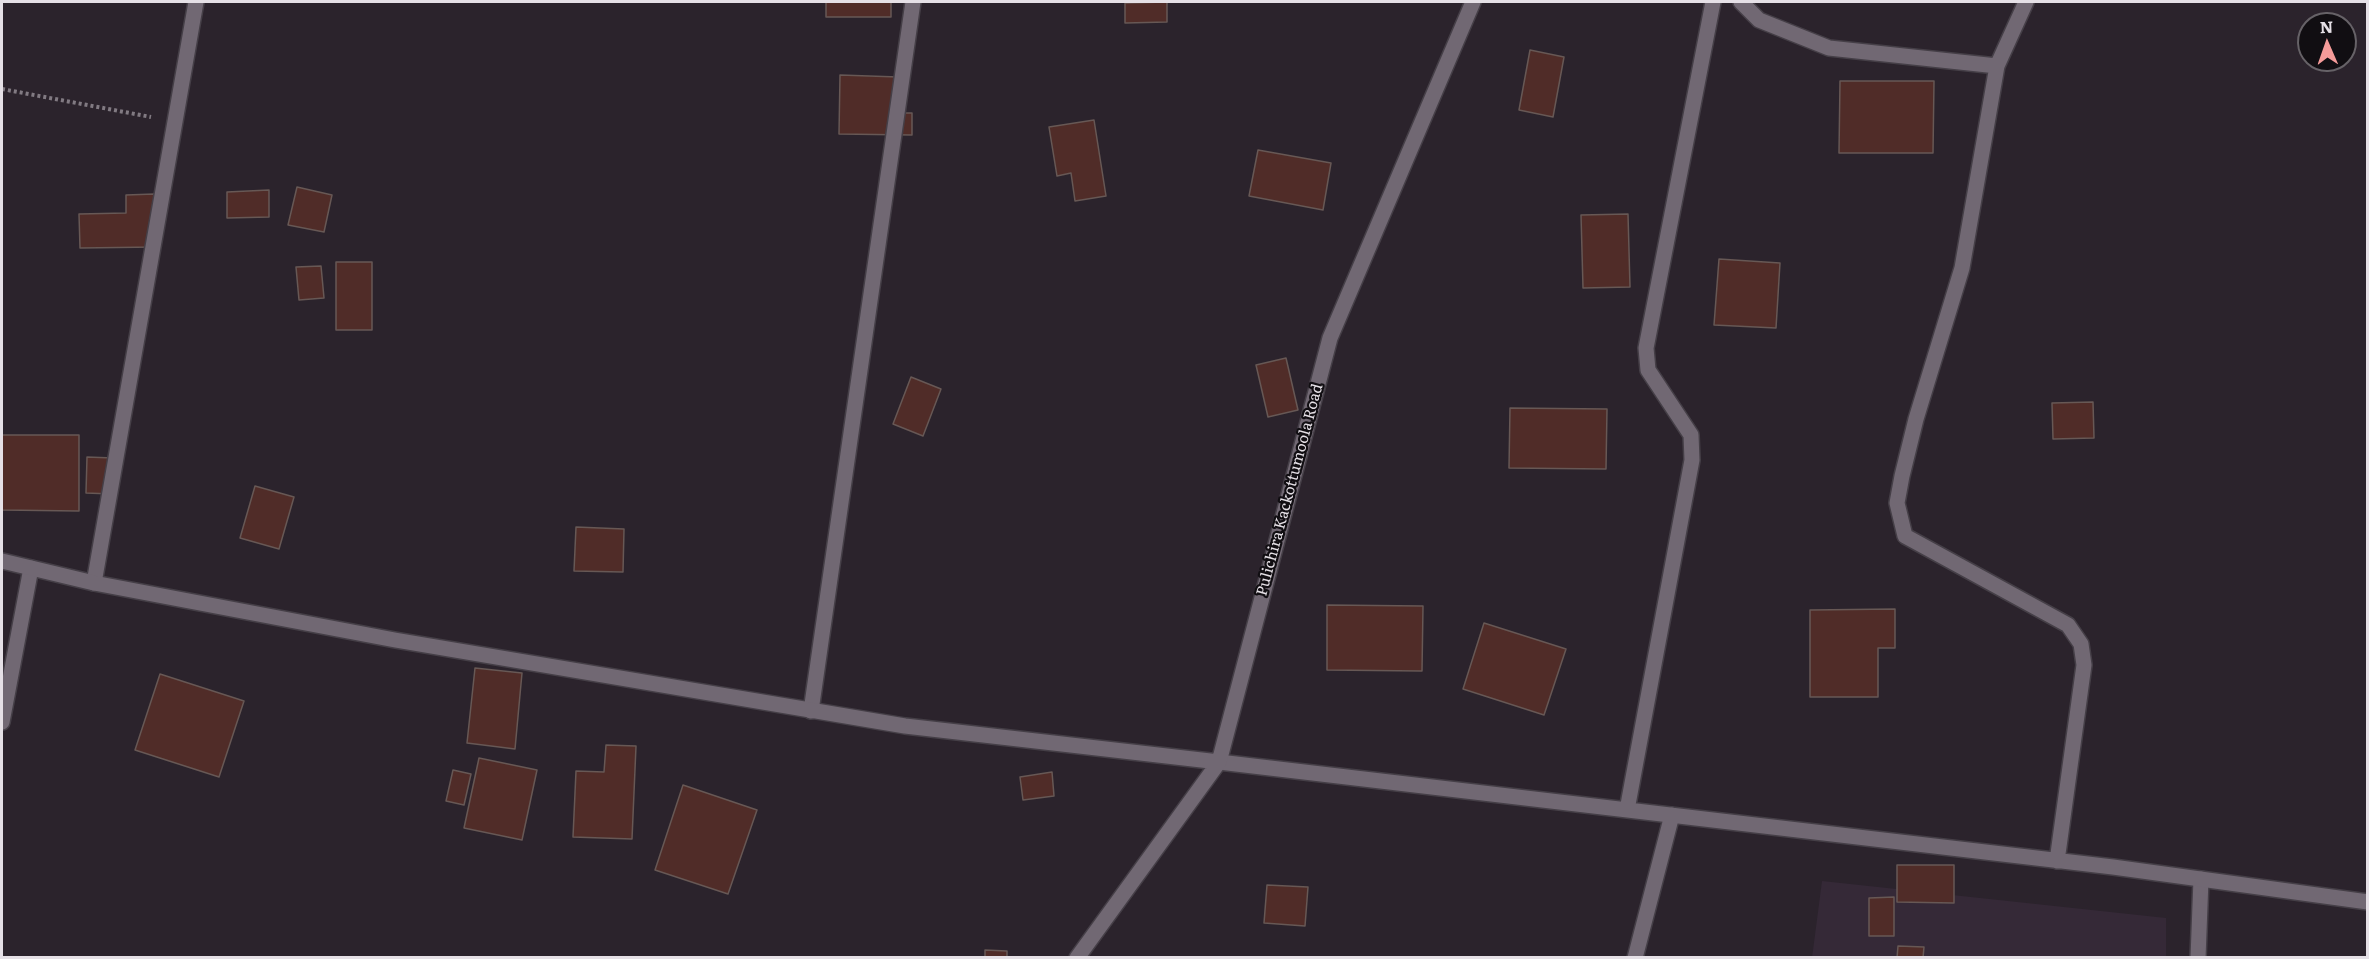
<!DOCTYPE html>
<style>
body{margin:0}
#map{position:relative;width:2369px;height:959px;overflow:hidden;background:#2b232c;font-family:Literata,serif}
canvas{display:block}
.frame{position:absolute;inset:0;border:3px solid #e5e0e6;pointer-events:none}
.north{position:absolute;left:2297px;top:12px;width:60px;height:60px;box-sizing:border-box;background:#110e12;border:2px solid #666267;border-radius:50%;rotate:358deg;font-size:16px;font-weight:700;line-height:24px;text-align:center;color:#e5e0e6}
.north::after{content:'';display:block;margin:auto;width:21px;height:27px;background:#f59b99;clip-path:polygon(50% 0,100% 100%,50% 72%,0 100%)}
</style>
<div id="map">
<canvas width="2369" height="959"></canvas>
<div class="frame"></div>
<div class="north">N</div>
</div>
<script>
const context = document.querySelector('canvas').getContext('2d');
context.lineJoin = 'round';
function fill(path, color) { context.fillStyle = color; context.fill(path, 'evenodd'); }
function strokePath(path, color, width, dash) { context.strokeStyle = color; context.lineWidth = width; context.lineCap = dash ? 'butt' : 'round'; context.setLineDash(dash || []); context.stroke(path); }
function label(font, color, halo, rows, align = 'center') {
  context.font = font + ' Literata,serif'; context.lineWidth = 4.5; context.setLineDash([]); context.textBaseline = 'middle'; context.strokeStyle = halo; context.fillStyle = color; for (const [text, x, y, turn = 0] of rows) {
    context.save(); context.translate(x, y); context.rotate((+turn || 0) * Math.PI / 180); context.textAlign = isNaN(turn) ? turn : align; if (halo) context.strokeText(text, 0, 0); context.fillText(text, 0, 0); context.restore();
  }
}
const built = new Path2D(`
 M1822,881L2166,918V957L1812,958Z`);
const building = new Path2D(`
 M826,2H891V17H826Z
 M1167,2V22L1125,23V3Z
 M1530,50L1564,57L1553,117L1519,110Z
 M840,75L898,77L897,113H912V135L839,134Z
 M1840,81H1934L1933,153H1839Z
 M1094,120L1106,196L1075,201L1071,173L1057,176L1049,127Z
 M1258,150L1331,163L1323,210L1249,196Z
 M297,187L332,195L324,232L288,225Z
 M269,190V217L227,218V192Z
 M154,194L155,247L80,248L79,214L126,213V195Z
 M1628,214L1630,287L1583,288L1581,215Z
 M1719,259L1780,263L1776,328L1714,325Z
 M336,262H372V330H336Z
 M321,266L324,298L299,300L296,267Z
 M1286,358L1298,410L1268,417L1256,365Z
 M911,377L941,389L923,436L893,424Z
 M2093,402L2094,438L2053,439L2052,403Z
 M1510,408L1607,409L1606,469L1509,468Z
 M2,435H79V511L2,510Z
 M87,457L113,458L112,494L86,493Z
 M255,486L294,497L279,549L240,538Z
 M576,527L624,529L623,572L574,571Z
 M1327,605L1423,606L1422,671L1327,670Z
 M1895,609V648H1878V697H1810V610Z
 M1484,623L1566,649L1544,715L1463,689Z
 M475,668L522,673L515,749L467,743Z
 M160,674L244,701L219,777L135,750Z
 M606,745L636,746L632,839L573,837L576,771L604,772Z
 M479,758L537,770L522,840L464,828Z
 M453,770L471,774L464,805L446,801Z
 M1052,772L1054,796L1023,800L1020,777Z
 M683,785L757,810L728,894L655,870Z
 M1897,865H1954V903L1897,902Z
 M1267,885L1308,887L1305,926L1264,923Z
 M1894,897V936H1869V898Z
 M1898,946L1924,947L1923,958H1897Z
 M985,950L1007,951V958H985Z`);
const path = new Path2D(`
 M2,89L151,117`);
const lane = new Path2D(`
 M2198,958L2201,879`);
const street = new Path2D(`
 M1741,2L1759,20L1829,48L1997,66L2026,2
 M1997,66L1962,268L1916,419L1902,476L1897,503L1905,536L2068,625L2081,644L2084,665L2057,861
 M94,583L196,2
 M811,711L913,2
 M2,722L31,568
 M1219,762L2113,867L2368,902
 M1627,810L1692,460L1691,435L1648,370L1646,348L1713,2
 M1635,958L1672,815`);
const secondary = new Path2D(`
 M2,561L94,583L395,640L905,726L1219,762
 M1077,958L1219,762L1330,338L1473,2`);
const streetNames = [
 ["Pulichira Kackottumoola Road",1290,490,-75]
];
fill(built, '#352937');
fill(building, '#502c28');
strokePath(building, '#675855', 1.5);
strokePath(lane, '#453f47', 18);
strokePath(street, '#453f47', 18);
strokePath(secondary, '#453f47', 18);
strokePath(path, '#817a82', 4, [3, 3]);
strokePath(lane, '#716873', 15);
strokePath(street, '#716873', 15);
strokePath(secondary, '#716873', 15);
label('15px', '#e5e0e6', '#110e12', streetNames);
</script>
